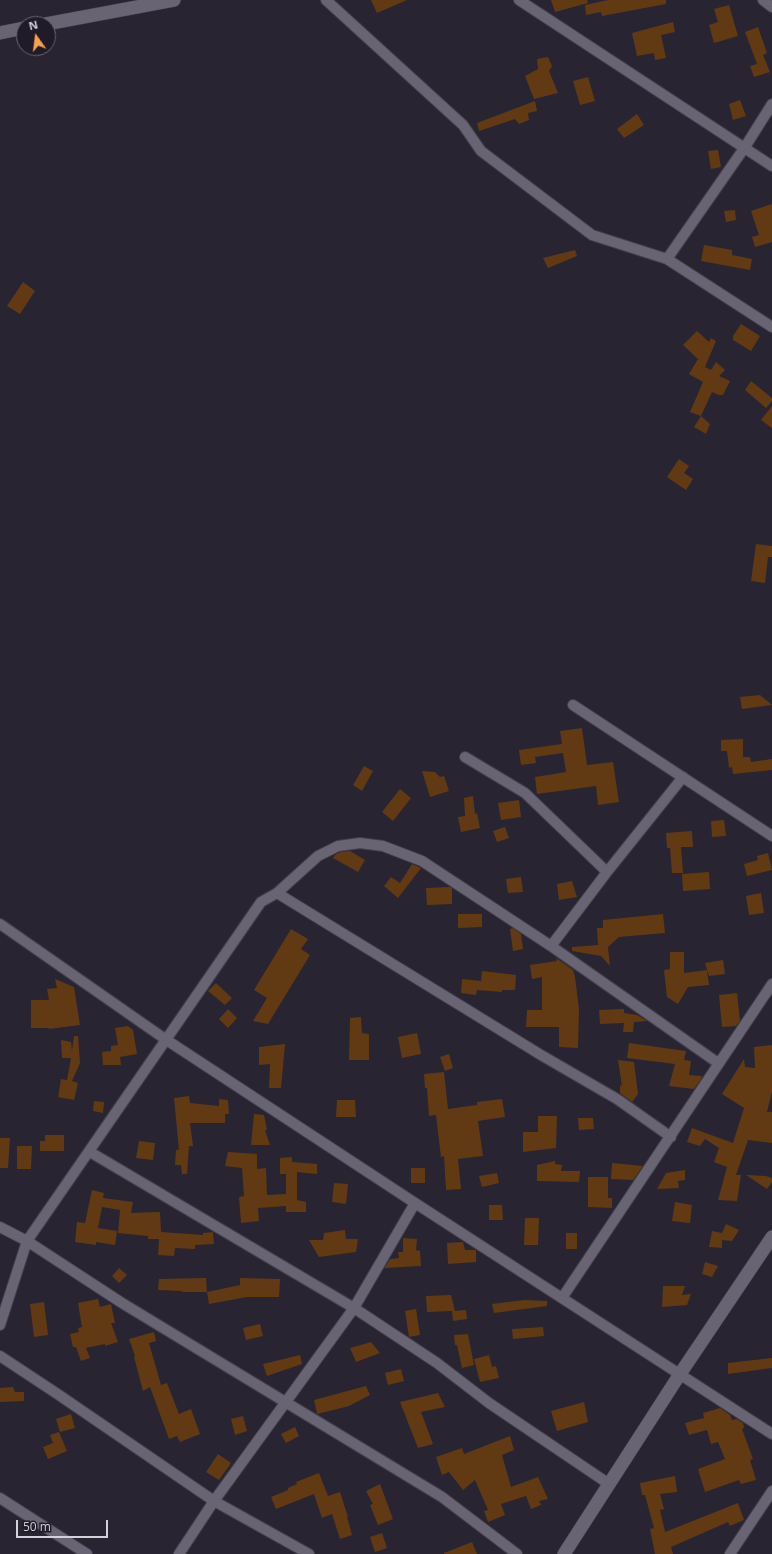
<!DOCTYPE html>
<style>
body{margin:0}
#map{position:relative;width:772px;height:1554px;overflow:hidden;background:#282432;font-family:"Open Sans",sans-serif}
canvas{display:block}
.north{position:absolute;left:16px;top:16px;width:40px;height:40px;box-sizing:border-box;background:#1f1b28;border:1px solid #67646f;border-radius:50%;rotate:346deg;font-size:11px;font-weight:700;line-height:16px;text-align:center;color:#d3d1da}
.north::after{content:'';display:block;margin:auto;width:14px;height:18px;background:#f9a04c;clip-path:polygon(50% 0,100% 100%,50% 72%,0 100%)}
.scale{position:absolute;left:16px;top:1520px;width:92px;height:18px;box-sizing:border-box;border:2px solid #d3d1da;border-top:0;padding-left:5px;font-size:12px;line-height:14px;white-space:nowrap;color:#d3d1da;-webkit-text-stroke:3px #1f1b28;paint-order:stroke}
</style>
<div id="map">
<canvas width="772" height="1554"></canvas>
<div class="north">N</div>
<div class="scale">50 m</div>
</div>
<script>
const context = document.querySelector('canvas').getContext('2d');
context.lineJoin = 'round';
function fill(path, color) { context.fillStyle = color; context.fill(path, 'evenodd'); }
function strokePath(path, color, width, dash) { context.strokeStyle = color; context.lineWidth = width; context.lineCap = dash ? 'butt' : 'round'; context.setLineDash(dash || []); context.stroke(path); }
const building = new Path2D(`
 M371,0H407L377,13Z
 M551,0H587L588,3L555,12Z
 M608,0H666V4L602,16L601,12L586,15L585,5Z
 M729,5L738,36L714,43L709,25L718,22L714,9Z
 M673,22L675,32L661,35L666,58L655,60L654,53L637,56L632,33Z
 M758,27L767,53L763,55L770,72L754,77L750,66L757,64L745,32Z
 M548,57L552,66L549,71L558,93L534,99L525,76L538,69L537,59Z
 M588,77L595,101L580,105L573,81Z
 M740,100L746,116L733,120L729,104Z
 M535,101L537,111L528,113L529,120L519,124L515,119L479,131L477,123Z
 M637,114L644,125L624,138L617,129Z
 M718,150L721,167L711,169L708,151Z
 M772,204V242L755,247L752,237L759,235L751,211Z
 M735,210L736,220L726,222L724,211Z
 M704,245L732,250V255L752,259L750,270L701,261Z
 M575,250L577,256L548,268L543,258Z
 M23,282L35,291L20,314L7,306Z
 M741,324L760,336L751,351L733,340V336Z
 M697,331L709,342L711,338L716,341L705,367L711,370L716,362L725,370L719,376L730,381L723,395H719L712,392L701,416L690,412L703,382L689,374L698,359L683,345Z
 M751,381L772,398V401L766,408L745,390Z
 M772,406V428L761,420Z
 M701,416L710,424L706,434L694,427Z
 M679,459L689,466L684,473L693,479L686,490L667,477Z
 M756,544L772,546V557H768L765,583L751,581Z
 M760,695L772,705L742,709L740,697Z
 M582,728L587,765L613,762L619,802L598,805L596,786L537,794L535,777L566,772L563,753L535,757L536,763L521,765L519,750L562,744L560,731Z
 M743,739V757H750L751,762L772,759V770L733,774L732,767L729,768L727,751H721V740Z
 M364,766L373,771L362,791L353,785Z
 M422,771L435,772L440,777L444,776L449,791L430,797Z
 M400,789L411,798L393,821L382,812Z
 M473,796L475,814L477,813L480,828L461,832L458,817L465,816L464,798Z
 M519,800L521,817L501,820L498,803Z
 M724,820L726,836L712,837L711,821Z
 M505,827L509,838L497,842L493,831Z
 M692,831L693,847H681L683,873H672L670,848H667L666,833Z
 M350,851L365,860L358,872L333,858L335,855L340,852Z
 M768,853L772,870L747,876L744,864L758,860L757,856Z
 M412,864L421,868L398,898L384,886L391,877L400,883Z
 M709,872L710,889L683,891L682,874Z
 M521,877L523,892L508,893L506,879Z
 M572,881L577,897L559,900L557,884Z
 M450,887L452,888V904L427,905L426,888Z
 M761,893L764,913L749,915L746,896Z
 M458,914H482V927L458,928Z
 M663,914L665,933L619,937L608,947L610,966L601,956L572,951V947L598,945L597,928H603V920Z
 M513,928L521,934L523,949L513,951L510,929Z
 M291,929L308,939L301,949L310,955L268,1024L253,1021L267,998L254,990Z
 M670,952H684V973L707,970L709,985L688,987L678,1004L667,997L664,970L670,969Z
 M556,958L573,970L575,977L579,1009L578,1048L559,1047V1027H526L527,1010H542V977L532,979L530,965L557,961Z
 M723,960L725,974L709,976L705,963Z
 M482,971L516,975L515,990H502V992L477,990L476,995L461,993L462,979L481,981Z
 M55,979L74,987L80,1025L49,1029V1028H31V1000H49L47,989L57,988Z
 M216,983L232,998L225,1005L208,991Z
 M737,993L740,1021L736,1026L722,1027L719,995Z
 M228,1009L237,1018L228,1028L219,1019Z
 M624,1009V1013L637,1015L647,1021L634,1022L633,1032H623L624,1023L600,1024L599,1010Z
 M361,1017L362,1033L369,1034V1060H349L350,1018Z
 M128,1026L133,1030L137,1054L120,1057L121,1065H103L102,1052L111,1051V1046L118,1045L115,1028Z
 M417,1033L421,1054L402,1058L398,1037Z
 M74,1036H78L80,1063L72,1081L78,1083L74,1100L58,1097L61,1079L67,1080L71,1058H62L61,1040L71,1042L72,1051Z
 M629,1043L686,1051L684,1060L691,1061L689,1075L702,1076L701,1079L694,1089L669,1086L675,1064L627,1058Z
 M285,1044L281,1088H269L270,1064L259,1065V1047Z
 M772,1045V1091L767,1112H772V1143L748,1140L736,1175H741L737,1201L718,1200L727,1167L714,1162L719,1148L705,1139L700,1146L687,1142L692,1128L733,1143L744,1108L722,1094L744,1059L745,1067L755,1068L754,1047Z
 M449,1054L453,1068L445,1071L440,1057Z
 M618,1060L634,1062L638,1094L632,1102L620,1093V1085L622,1086Z
 M444,1072L448,1109L477,1105V1102L502,1099L505,1117L478,1121L483,1156L458,1159L461,1189L446,1190L444,1156L441,1157L436,1115L429,1116L427,1088H425L424,1074Z
 M189,1096L190,1103L219,1106V1099L228,1100L229,1114H225V1123H190L193,1146H189L187,1174H182L181,1165H175L176,1150H179L174,1098Z
 M337,1100H355L356,1117H336Z
 M94,1101L104,1102L103,1113L93,1111Z
 M254,1114L264,1115L267,1130H265L270,1145H251Z
 M538,1116H557L556,1148L523,1152V1132H538Z
 M578,1118H593L594,1129L579,1130Z
 M45,1135H64V1151H40V1141H45Z
 M0,1138H10L8,1168H0Z
 M139,1141L155,1143L153,1160L136,1158Z
 M17,1146H32L31,1169H17Z
 M228,1152L257,1154V1169L266,1168L267,1195L286,1194V1174H280V1158L292,1157V1162L317,1164V1174L297,1172V1200L306,1202V1212H286V1206L258,1208L259,1221L241,1223L239,1197L244,1196L242,1168L225,1166Z
 M555,1161V1164L562,1165L561,1171H580L579,1182L537,1181V1165Z
 M612,1163L643,1166L633,1180L611,1179Z
 M411,1168H425V1183H411Z
 M685,1170V1180L678,1181L679,1188L657,1189L666,1173Z
 M497,1173L499,1183L482,1187L479,1176Z
 M746,1175L766,1176L772,1178V1182L767,1189Z
 M588,1177H608V1198H612V1208L588,1207Z
 M334,1183L348,1184L346,1204L332,1202Z
 M92,1190L104,1193L103,1198L133,1202L131,1213L160,1212L161,1232L203,1235V1233L213,1232L214,1244L195,1245V1249L175,1248L174,1256L158,1255L159,1239H148V1236L118,1233L120,1210L102,1207L98,1228L117,1231L115,1245L96,1242V1245L75,1242L77,1222L85,1223Z
 M675,1202L692,1205L690,1223L672,1221Z
 M489,1205H502L503,1220H489Z
 M525,1218H539L538,1245H524Z
 M726,1224L739,1230L732,1241L722,1240V1248L709,1247L712,1231L722,1233Z
 M345,1230L346,1239H358L356,1252L319,1257L309,1240H323L324,1233Z
 M566,1233H577V1249H566Z
 M403,1238L417,1239L416,1250L420,1251L421,1266L384,1268L390,1259L399,1258L398,1252H403Z
 M463,1242L465,1250H476V1262L448,1264L447,1243Z
 M705,1262L718,1266L712,1277L702,1274Z
 M119,1268L127,1275L119,1283L112,1276Z
 M206,1278L207,1292H182V1291L158,1290L159,1279Z
 M240,1278L280,1279L279,1297H247L209,1304L207,1292L240,1285Z
 M663,1286H685L682,1295L691,1294L687,1305L662,1307Z
 M451,1295L455,1311L466,1310L467,1319L453,1321L452,1311L427,1312L426,1296Z
 M98,1299L100,1307L111,1304L115,1323H111L118,1342L105,1346V1344L86,1348L90,1358L81,1361L76,1347H73L70,1334L79,1332L78,1328L82,1327L78,1303Z
 M524,1300L547,1301V1306L494,1313L492,1304Z
 M44,1302L48,1335L34,1337L30,1304Z
 M416,1309L420,1335L409,1337L405,1311Z
 M260,1324L263,1336L246,1340L243,1328Z
 M543,1327L544,1336L513,1339L512,1329Z
 M154,1332L156,1341L149,1343L161,1385L167,1383L179,1414L191,1409L200,1434L180,1442L177,1436L169,1439L150,1387L143,1391L134,1357L135,1356L129,1339Z
 M468,1334L474,1365L462,1368L457,1345H455L454,1335Z
 M371,1342L380,1353L356,1362L350,1348Z
 M300,1355L302,1364L267,1376L263,1364Z
 M489,1355L492,1367L496,1366L499,1378L480,1382L474,1359Z
 M772,1358V1368L728,1374V1363Z
 M401,1369L404,1381L388,1385L385,1373Z
 M366,1386L370,1395L349,1406L317,1414L314,1400Z
 M13,1387L15,1392H24V1401L0,1402V1388Z
 M438,1393L445,1407L421,1412L433,1444L418,1448L400,1402Z
 M584,1402L588,1422L557,1431L551,1411Z
 M720,1408L730,1415L732,1420L737,1419L743,1423L744,1428L742,1429L753,1459L750,1460L756,1480L741,1484L739,1480L705,1492L698,1469L725,1459L718,1442L711,1444L707,1430L689,1435L685,1423L704,1418L703,1413Z
 M71,1414L75,1428L60,1432L56,1419Z
 M243,1416L247,1431L235,1435L231,1419Z
 M295,1427L299,1436L286,1443L281,1434Z
 M59,1432L67,1451L48,1459L43,1447L53,1443L50,1435Z
 M510,1436L514,1450L502,1455L511,1487L538,1477L548,1499L539,1501L541,1505L531,1509L526,1496L501,1504L505,1515L488,1522L484,1511L488,1510L475,1480L463,1490L449,1472L442,1475L436,1457L462,1448L464,1454Z
 M218,1454L231,1463L219,1480L206,1472Z
 M319,1473L328,1496L340,1492L348,1517H347L352,1535L340,1539L332,1514L322,1518L314,1494L276,1509L271,1497L288,1490V1488L297,1484L296,1482Z
 M675,1476L677,1492L660,1494L664,1509L660,1510L665,1532L738,1503L744,1520L730,1526L728,1522L671,1547L673,1554H655L650,1529L654,1528L645,1495H642L640,1483Z
 M380,1484L393,1519L378,1525L370,1505L373,1504L366,1491Z
 M382,1533L387,1548L375,1552L370,1537Z
 M472,1542L477,1554H444V1553Z`);
const minor = new Path2D(`
 M326,0L463,125L481,151L592,235L667,259L772,327
 M519,0L772,166
 M763,0L772,7
 M667,259L745,147L772,104
 M573,705L772,836
 M465,757L525,793L607,872
 M277,893L541,1055L617,1099L671,1137
 M0,924L165,1039L415,1203L772,1434
 M551,946L607,872L683,777
 M90,1152L354,1308L437,1363L489,1403L609,1484
 M0,1227L27,1241L122,1303L442,1497L517,1554
 M562,1298L772,984
 M0,1325L27,1241L261,902L277,893L318,856L338,846L360,843L383,846L422,861L551,946L718,1063
 M0,1356L59,1395L214,1501L309,1554
 M0,1498L87,1554
 M179,1554L214,1501L354,1308L415,1203
 M730,1554L772,1491`);
const tertiary = new Path2D(`
 M46,24L174,0
 M0,33L24,28
 M564,1554L680,1374L772,1237`);
fill(building, '#613a14');
strokePath(minor, '#43404b', 12);
strokePath(tertiary, '#43404b', 14);
strokePath(minor, '#696474', 10);
strokePath(tertiary, '#696474', 13);
</script>
